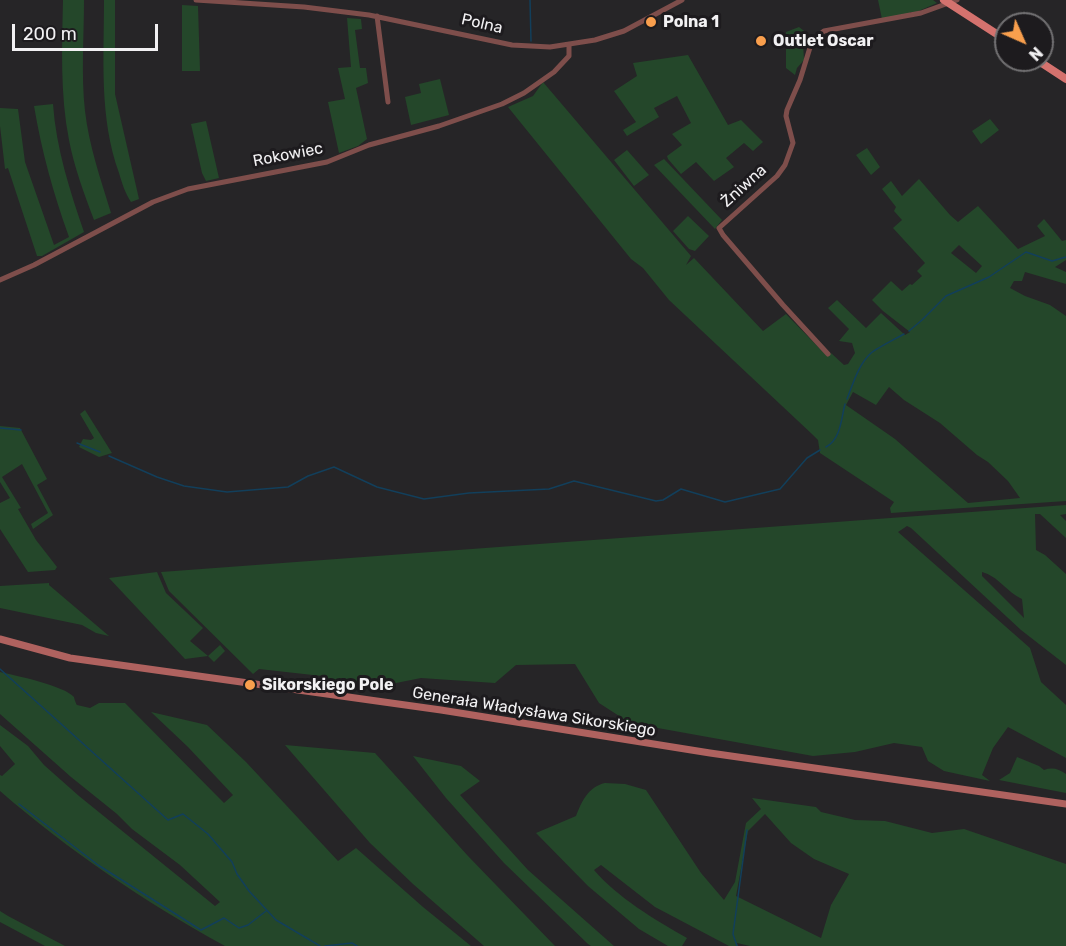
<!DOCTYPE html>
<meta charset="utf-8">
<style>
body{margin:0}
#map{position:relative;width:1066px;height:946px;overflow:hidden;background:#262527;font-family:Rubik,sans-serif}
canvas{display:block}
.north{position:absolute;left:994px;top:12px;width:60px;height:60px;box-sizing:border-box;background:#1d1b1e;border:2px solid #727173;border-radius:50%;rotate:135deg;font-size:16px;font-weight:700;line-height:24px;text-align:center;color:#f2f1f3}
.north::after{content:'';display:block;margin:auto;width:21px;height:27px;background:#f99f4d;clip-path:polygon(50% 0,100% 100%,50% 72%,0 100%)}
.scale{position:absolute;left:12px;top:24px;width:146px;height:27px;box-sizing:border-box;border:3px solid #f2f1f3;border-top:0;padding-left:8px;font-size:18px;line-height:21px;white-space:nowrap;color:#f2f1f3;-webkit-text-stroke:4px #1d1b1e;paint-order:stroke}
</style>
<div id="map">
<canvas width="1066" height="946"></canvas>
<div class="north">N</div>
<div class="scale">200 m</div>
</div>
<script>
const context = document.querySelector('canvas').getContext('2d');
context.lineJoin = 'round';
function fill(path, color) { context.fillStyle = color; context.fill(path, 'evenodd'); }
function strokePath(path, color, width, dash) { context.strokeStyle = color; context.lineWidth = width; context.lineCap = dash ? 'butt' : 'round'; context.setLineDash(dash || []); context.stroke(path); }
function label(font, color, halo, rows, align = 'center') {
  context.font = font + ' Rubik,sans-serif'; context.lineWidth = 6; context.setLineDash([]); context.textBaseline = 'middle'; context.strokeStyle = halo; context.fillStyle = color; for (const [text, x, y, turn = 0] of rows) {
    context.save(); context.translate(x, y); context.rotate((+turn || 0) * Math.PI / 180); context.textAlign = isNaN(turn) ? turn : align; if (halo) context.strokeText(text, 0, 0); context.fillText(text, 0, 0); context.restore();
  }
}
const green = new Path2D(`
 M63,0H84C84,37 81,74 85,111C89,146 101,180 111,213L94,220C84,193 74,167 69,140C60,94 62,46 63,0Z
 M104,0H115V94L139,199L131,202C125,193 122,183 119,173C99,117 104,59 104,0Z
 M878,0H933L937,3L914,13L910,12V14L882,19Z
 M182,5L198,6L200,71H182Z
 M347,18L361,19L362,29L355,30L360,68H366L368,83L356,88L367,139L358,146L339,153L328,102L345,99L338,68L351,67Z
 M799,27L808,34L803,43L804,60L797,68L795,75L786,68V32Z
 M688,55L728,125L741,120L763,142L753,151L744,143L726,158L734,167L714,181L696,162L681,174L668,159L667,156L682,145L672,134L691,123L677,96L654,108L659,117L627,136L623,130L636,122L614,91L637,76L633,63Z
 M440,79L449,115L411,125L405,97L421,93L419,84Z
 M543,82L691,256L686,265L694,258L763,331L786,314L827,356L831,353L844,365L848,364L855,353L852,343L839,341L849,329L828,308L837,300L866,328L881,313L905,335L910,332L883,311L872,300L891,281L902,291L910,284L912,285L922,276L917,271L925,263L893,228L902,220L894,211L896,207L882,189L891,181L902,196L919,179L950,215L958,222L978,206L1018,249L1045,236L1037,226L1044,219L1062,241L1066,240V260L1055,267L1066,272V284L1025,272L1022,281H1014L1010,288L1025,296L1050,305L1066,316V501L891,513L890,508L894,502L820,453L818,440L813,435L669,300L643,268L631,259L508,107L533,96ZM959,245L982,266L976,273L951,253ZM889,387L904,400L940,423L977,455L988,462L1008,481L1020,498L968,503L895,439L846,405L853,392L876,405Z
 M53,104C56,148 70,191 84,232L42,256H37L8,168L5,169L0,126V108L18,109L25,162L54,245L69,237C53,192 42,153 34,106Z
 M990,119L999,130L981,144L972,131Z
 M206,121L219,178L206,181L202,173L191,124Z
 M867,148L880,167L871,175L856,155Z
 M627,150L649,175L634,186L614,160Z
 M664,159L722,220L715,229L654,165Z
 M688,216L709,236L695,251L689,249L673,231Z
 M85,410L112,453L99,457L79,447L83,439L91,440L94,438L80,414Z
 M0,426L20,428L47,479L37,485L53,515L33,529L31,524L48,513L22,464L2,477L21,508L18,509L36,540L57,567L55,570L28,572L0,529V503L10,498L0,482Z
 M1066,505V514L1060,515L1066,521V538L1040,514H1035L1036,550L1045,555L1066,574V665L1021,630L911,528L907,526L898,532L1030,648L1041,682L1066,705V758L1008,727L993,748L982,775L990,781L944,771L928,761L922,747L894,743L855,752L813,756L630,723L599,703L575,664L516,665L495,683L421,678L396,683L389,689L378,690L336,682L322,676L259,669L253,674L169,591L161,572ZM982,572C998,576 1007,592 1022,599L1024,618L982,576Z
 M157,572L166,593L203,628L190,641L208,656L220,645L225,651L214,662L208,656L185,659L109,578Z
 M49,583V585L109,636L96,633L82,625L0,608V586Z
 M0,672C14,675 65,686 74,697C74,698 76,704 77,705L90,708L99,703H125L224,803L233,795L188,747L151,712L207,725L246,762L338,861L356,848L423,907L471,946H225C145,902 69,851 0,791V775L2,776L15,764L0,746V725L28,746L44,765L79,796L215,906L220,902L180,865L132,829L117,814L71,777L0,714Z
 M285,745L375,753L468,856L555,946H484L413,884L370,843Z
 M413,756L461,766L480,781L460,795L528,870L614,946H591L588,944L504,863L446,798Z
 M1017,757L1039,766L1044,770C1052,767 1059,769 1066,774V793L999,780L1010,773Z
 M605,783L625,784L646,790L701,873L724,900L735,882L746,823L761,809L752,798L816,807L821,812L855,820L885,821L932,833L964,829L1066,864V946H750L737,943L738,946H729L655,907L601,865L594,870C617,897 655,920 687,938L682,946H668L639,929L588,886L536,833L576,816C582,801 588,787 605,783ZM765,814L791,843L814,859L849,874L831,905L821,938L736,896L748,831Z
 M0,911L8,916L65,946H45L0,922Z`);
const stream = new Path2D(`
 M530,0L531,41
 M909,331L922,320L946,296L989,277L1026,252L1052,261L1066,257
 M847,399C853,384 858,365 871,353C877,348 895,339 904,334
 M0,428L21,430
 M77,443L100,452
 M826,447C841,439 841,419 845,404
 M109,456L157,477L184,486L227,492L288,487L308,476L334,467L377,487L424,499L469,493L549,489L574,481L656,501L663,500L681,489L725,502L780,489L807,458L820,450
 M0,669L168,820L183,814L208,834L232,862L237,874L249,891L276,920L320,946
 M19,804L98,865L201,930L224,918L239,928L248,925L266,911
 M325,946L352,943L357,946
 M737,946L733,934L747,830`);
const street = new Path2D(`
 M196,0L304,7L369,15L512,45L550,47L595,40L624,31L682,0
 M377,16L388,102
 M0,280L34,265L153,202L188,189L327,162L369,145L439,126L502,104L524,93L554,72L569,56V46
 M828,354L783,305L723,235L719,228L777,176L785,165L793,143L786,116L787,110L800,80L812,41L824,31L921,13L957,0`);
const secondary = new Path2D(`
 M0,639L70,658L441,710L710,753L1066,804`);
const primary = new Path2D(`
 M944,0L1006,40
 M1037,60L1066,79`);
const markers = [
 [651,22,6,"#f99f4d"],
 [761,41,6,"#f99f4d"],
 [250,685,6,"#f99f4d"]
];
const poiNames = [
 ["Polna 1",663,22],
 ["Outlet Oscar",773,41],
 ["Sikorskiego Pole",262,685]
];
const streetNames = [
 ["Polna",482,24,13],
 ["Rokowiec",288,155,-11],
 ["Żniwna",744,186,-42],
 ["Generała Władysława Sikorskiego",534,712,9]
];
fill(green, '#24472a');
strokePath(stream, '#123f5b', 1.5);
strokePath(street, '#7e4e4b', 5);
strokePath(secondary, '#af625f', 7);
strokePath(primary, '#d4726e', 8);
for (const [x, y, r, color] of markers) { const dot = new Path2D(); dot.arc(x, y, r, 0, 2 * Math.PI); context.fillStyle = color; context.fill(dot); strokePath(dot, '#1d1b1e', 2); }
label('bold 16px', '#f2f1f3', '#1d1b1e', poiNames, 'left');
label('16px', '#f2f1f3', '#1d1b1e', streetNames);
</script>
